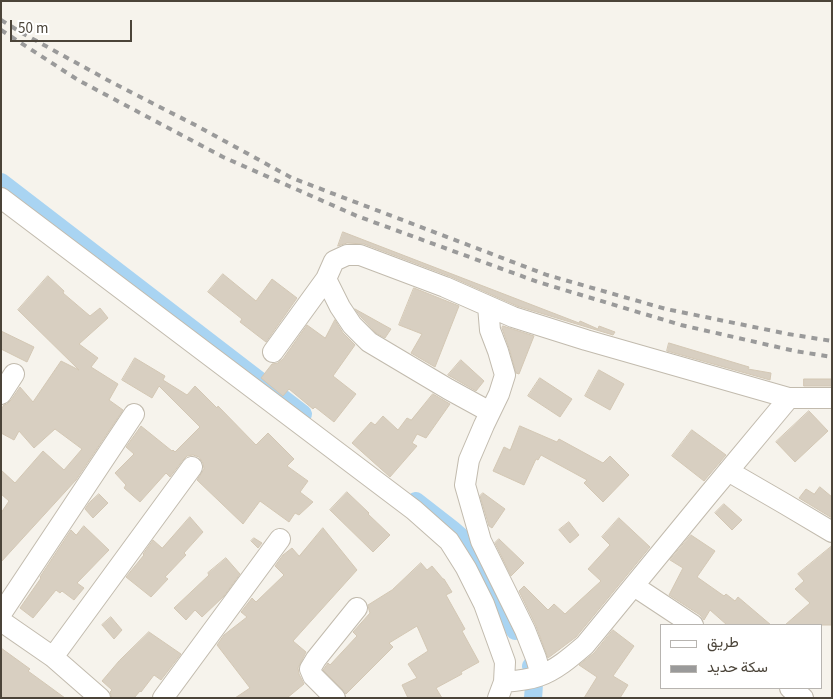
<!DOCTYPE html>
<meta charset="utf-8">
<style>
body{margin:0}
#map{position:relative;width:833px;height:699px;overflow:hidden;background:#f6f3ec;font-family:"Source Sans 3",Vazirmatn,sans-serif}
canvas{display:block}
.frame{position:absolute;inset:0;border:2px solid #4b4439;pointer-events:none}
.legend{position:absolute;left:660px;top:624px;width:162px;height:65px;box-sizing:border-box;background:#fff;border:1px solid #b7b4b0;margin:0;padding:6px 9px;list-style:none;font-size:15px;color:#4b4439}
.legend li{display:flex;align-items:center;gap:10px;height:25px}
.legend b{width:25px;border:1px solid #b7b4b0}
.scale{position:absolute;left:10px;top:20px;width:122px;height:22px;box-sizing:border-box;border:2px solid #4b4439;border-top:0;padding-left:6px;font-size:15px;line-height:18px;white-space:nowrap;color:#4b4439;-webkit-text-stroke:4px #fff;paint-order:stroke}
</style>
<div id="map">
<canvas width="833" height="699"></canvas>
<div class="frame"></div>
<ul class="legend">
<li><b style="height:6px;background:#fff"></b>طريق</li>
<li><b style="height:6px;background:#9a9a9a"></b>سكة حديد</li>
</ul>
<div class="scale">50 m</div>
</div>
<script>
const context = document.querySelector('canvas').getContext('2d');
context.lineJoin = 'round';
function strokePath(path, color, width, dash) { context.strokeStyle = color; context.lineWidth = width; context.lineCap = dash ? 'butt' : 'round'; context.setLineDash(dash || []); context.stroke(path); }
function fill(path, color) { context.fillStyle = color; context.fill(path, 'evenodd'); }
const canal = new Path2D(`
 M1,182L303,414
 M416,501L452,529L467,542L515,631
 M531,666C535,677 534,687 533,698`);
const building = new Path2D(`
 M343,232L579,323L580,321L598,329L599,326L615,332L613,335L517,306L449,276L364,244L347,243L338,246Z
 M223,274L256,301L272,279L297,298L266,342L240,322L242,319L208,292Z
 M48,276L64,291L63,293L90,316L100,308L108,318L79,344L98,358L91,367L118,384L109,400L123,410L76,480L1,562V513L9,501L1,494V470L15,483L43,451L64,470L82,449L55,429L34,448L19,431L14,440L1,433V409L4,405L7,404L11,400L20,387L33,402L61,361L79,370L18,310Z
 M414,288L459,306L435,367L411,353L422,334L399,325Z
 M355,309L391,329L385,338L376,333L361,317Z
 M335,320L343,333L355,345L333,376L356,394L334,422L315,407L313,409L289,389L283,396L261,378L272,364L278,363L283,359L307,325L325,338Z
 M503,326L534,336L519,374L516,373L509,348L502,328Z
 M1,331L34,347L27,362L1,349Z
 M669,343L749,367L748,369L771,373L770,380L667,351Z
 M135,358L165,376L163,380L187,395L195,386L217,408L218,406L256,445L268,433L294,459L287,466L308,481L300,492L313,502L299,515L295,513L289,522L260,501L243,524L197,480L204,469L203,463L199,457L193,455L187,456L183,460L170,477L166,473L140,502L124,488L126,485L115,473L134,454L126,447L141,426L172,451L173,450L175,452L200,427L159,386L152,398L122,380Z
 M461,360L484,381L476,391L448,375Z
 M599,370L624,384L610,410L585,396Z
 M540,378L572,399L560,417L528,396Z
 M804,379H832V386H804Z
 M433,394L450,404L426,438L417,434L412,443L417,446L390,477L352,443L371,422L375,425L383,416L398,430L407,418L411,420Z
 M809,411L828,431L795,462L776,442Z
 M520,426L557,442L559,439L603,463L610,456L629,475L603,502L584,483L587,480L541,455L538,460L536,459L524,485L493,471L504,447L510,450Z
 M692,430L726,455L704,481L672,456Z
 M820,487L832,497V518L799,498L806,489L814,494Z
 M347,492L369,513L368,514L390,535L373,552L330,510Z
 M483,493L505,509L492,528L489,526L480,496Z
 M99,494L108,503L93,518L85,509L89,503Z
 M724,504L742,520L732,530L715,513Z
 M190,517L203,532L184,553L186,555L165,577L168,579L151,597L126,577L144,555L143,554L153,540L162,548Z
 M619,518L650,547L576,637L548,658L536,626L519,591L524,586L548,610L554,604L565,614L601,581L588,569L610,545L602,537Z
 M569,522L579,535L570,543L559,530Z
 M84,526L109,550L77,583L84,588L74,600L62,591L60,593L56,590L33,618L20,608L41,578L40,577L71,530L76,535Z
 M323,528L357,570L293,641L306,652L298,668L299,674L304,684L287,698H235L250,688L217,645L224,635L247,617L241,612L252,598L256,602L284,575L275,566L283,555L292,548L299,556Z
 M691,535L715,551L697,577L724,596L726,594L735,601L738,597L771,625H727L710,610L704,620L700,615L669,595L683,568L670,560Z
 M254,538L262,543L258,548L251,541Z
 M499,539L524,563L511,576L495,543Z
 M832,546V625H785L810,603L795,589L804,581L798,574Z
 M226,558L240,574L224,596L202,617L195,610L186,620L174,608L209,575L208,573Z
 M421,563L427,570L432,566L443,579H444L452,592L446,595L465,629L462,631L479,662L461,672L462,674L436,688L442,698H408L402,685L417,678L408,664L428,651L417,626L389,643L393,647L346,694L343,690L323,670L328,663L330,665L357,636L353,632L370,613L369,610L368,605L392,590Z
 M111,617L122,630L114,639L102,625Z
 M613,630L634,646L613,676L628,685L620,698H584L597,677L579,665L594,653Z
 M149,632L181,654L161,680L154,675L141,692L140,691L134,698H112L110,692L112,690L102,681L119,661Z
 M1,648L30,669L28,671L65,698H1Z`);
const minor = new Path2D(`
 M1,198L414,510L449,541L466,568L484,604L505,662L504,682L498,698
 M326,279L340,307L352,325L369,342L448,389L490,412
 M488,306L490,330L498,351L505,375L499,394L484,425L469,460L465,485L481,541L525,630L536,658L541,675
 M273,352L326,279L334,261L347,255H360L445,287L513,317L586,340L789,398
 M1,394L14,374
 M728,471L785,504L832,532
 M634,586L693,625
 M1,614L134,414
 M1,621L53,657L100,698
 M53,657L192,467
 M504,682C516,681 528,680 539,676C556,670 571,657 585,645L709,494L789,398H832
 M790,688L803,698
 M163,698L280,539
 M335,698L313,676L310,669L316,659L357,608`);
const rail = new Path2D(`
 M1,20L22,33L113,83L199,127L292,178L547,275L666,309L788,334L832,341
 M1,30L78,80L223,157L357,216L538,282L681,325L795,351L832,357`);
strokePath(canal, '#a9d4f2', 18);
fill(building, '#d8cfc1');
strokePath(building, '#d3c7b4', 1);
strokePath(minor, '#c2bbae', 22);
strokePath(minor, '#fff', 20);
strokePath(rail, '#9a9a9a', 4, [6, 6]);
</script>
